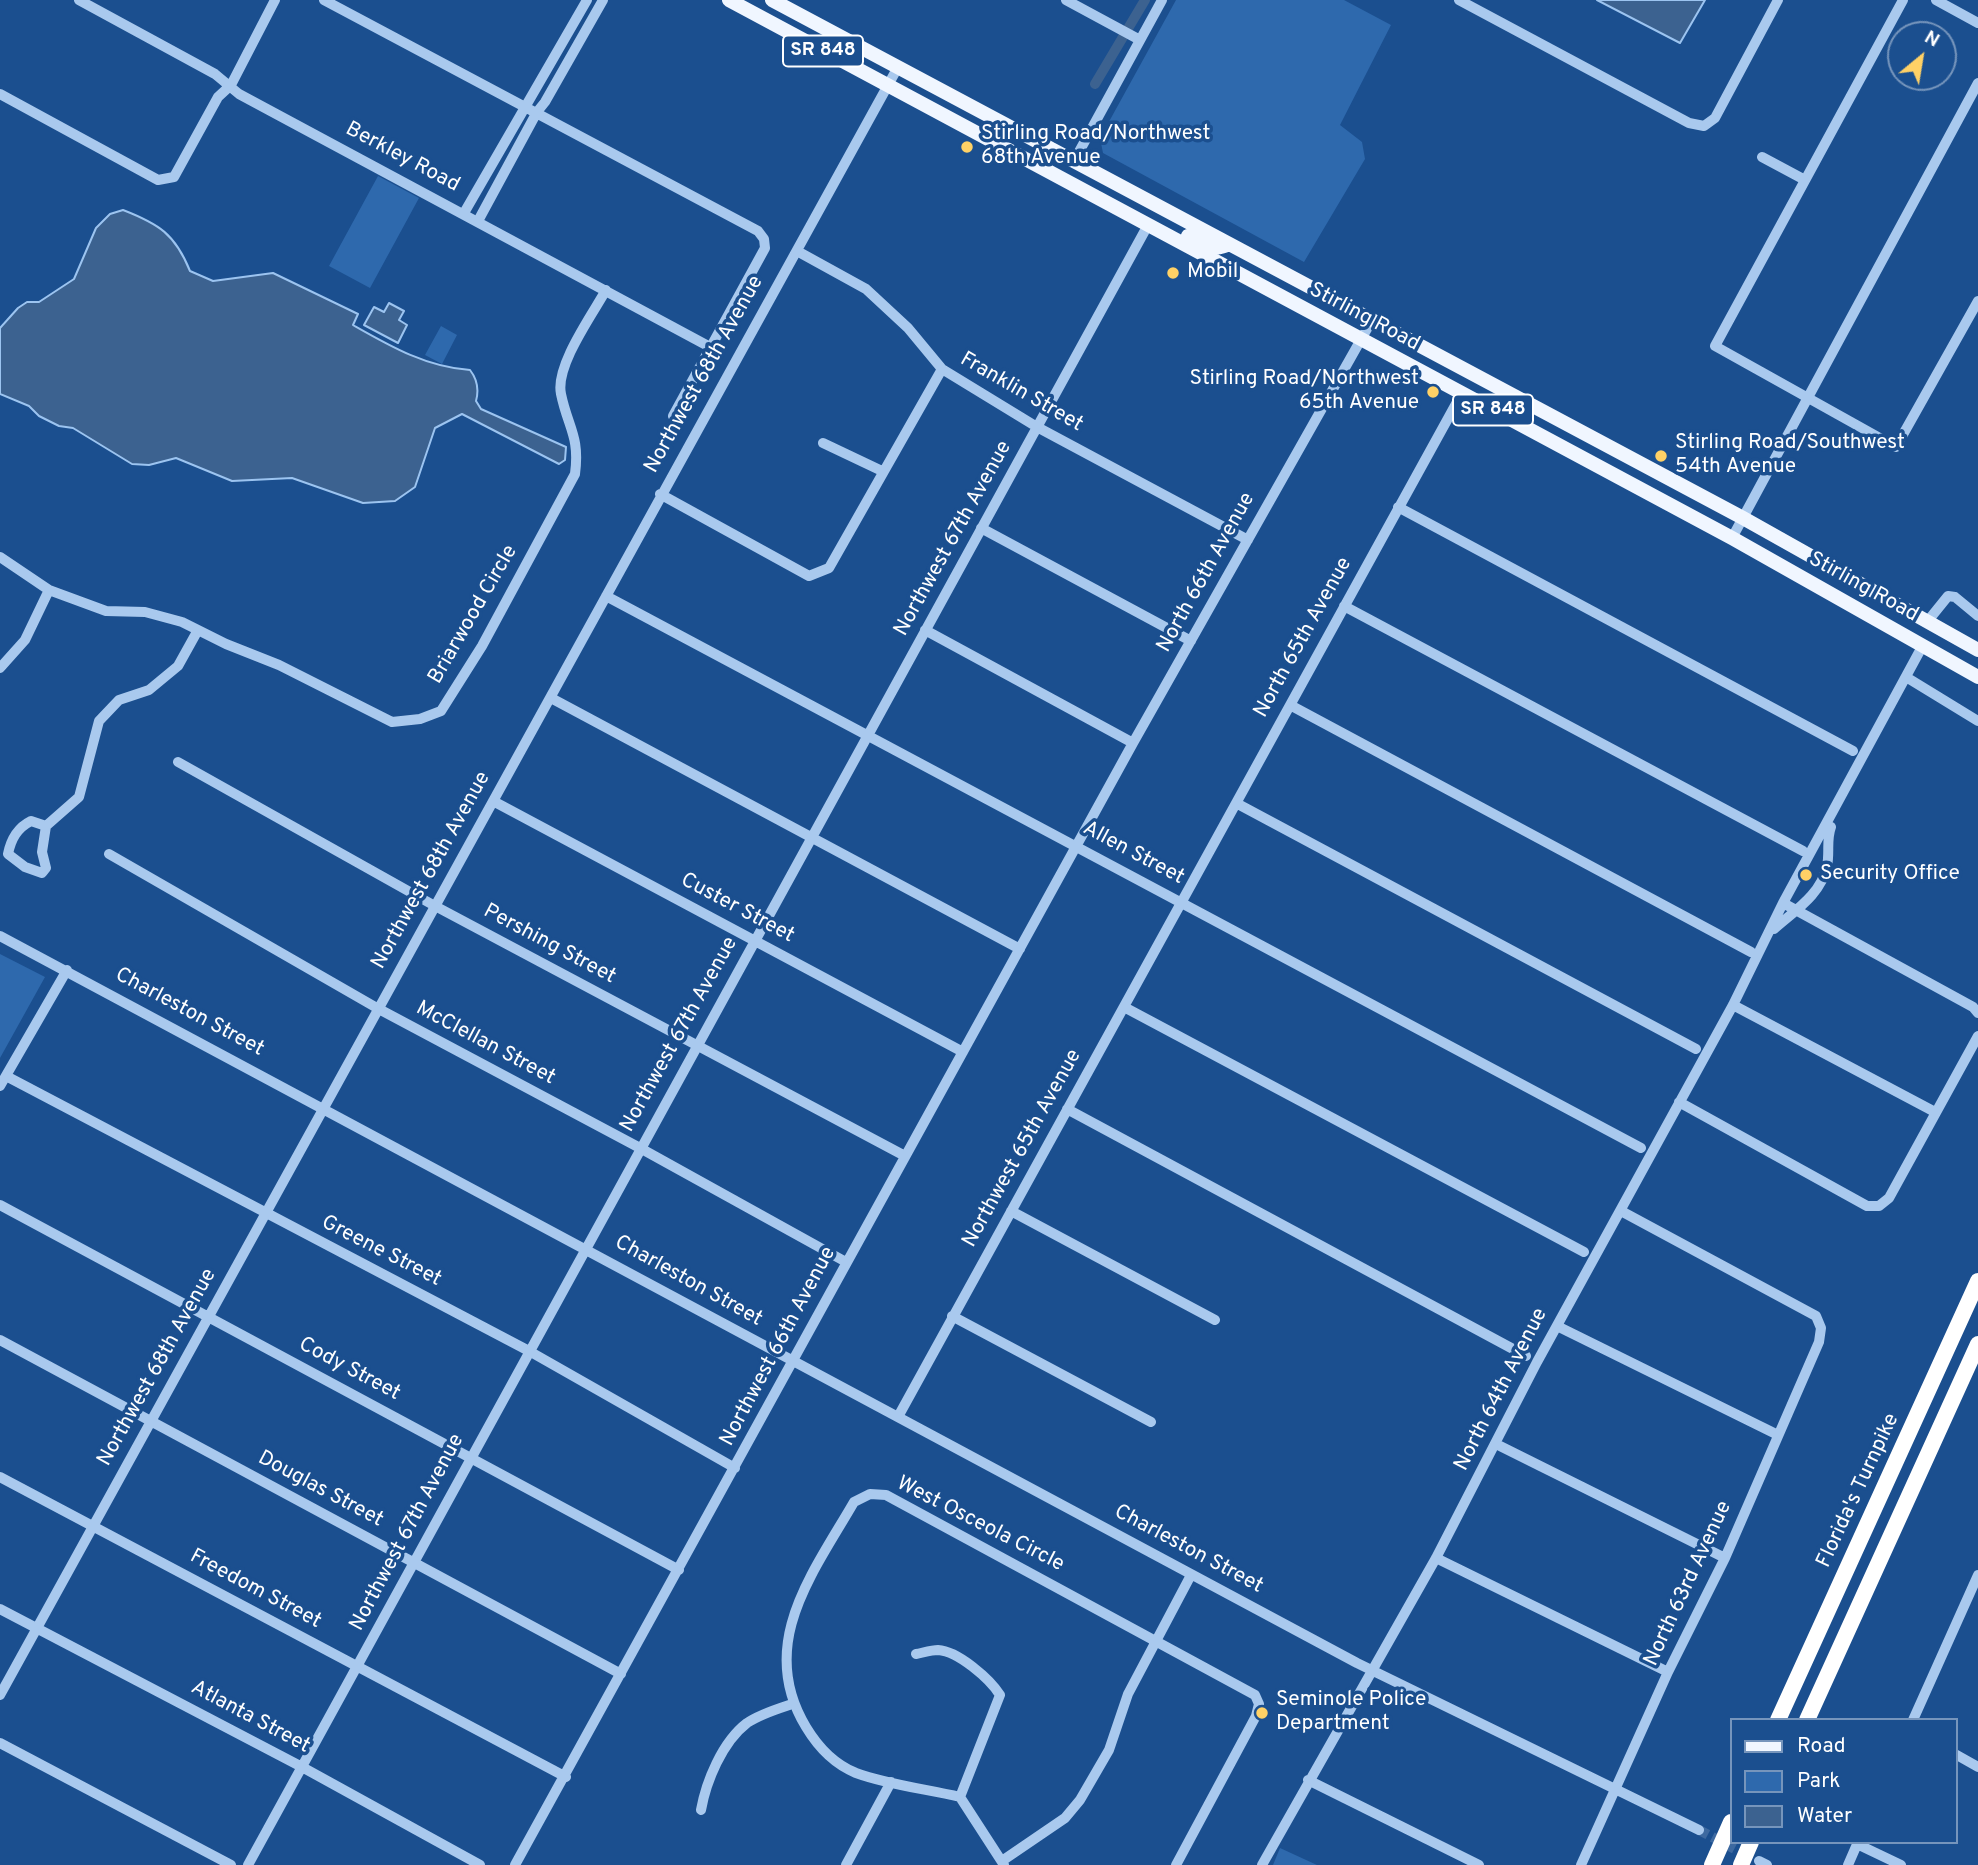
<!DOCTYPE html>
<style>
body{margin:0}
#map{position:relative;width:1978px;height:1865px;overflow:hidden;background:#1b4f8f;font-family:Overpass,sans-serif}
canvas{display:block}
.legend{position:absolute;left:1730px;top:1718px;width:228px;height:126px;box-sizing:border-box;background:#1b4f8f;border:2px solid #7695bc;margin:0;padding:9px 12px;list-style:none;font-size:21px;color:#fff}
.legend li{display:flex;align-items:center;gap:14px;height:35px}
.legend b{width:35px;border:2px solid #7695bc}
.north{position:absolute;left:1887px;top:21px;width:70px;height:70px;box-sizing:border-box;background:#1b4f8f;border:2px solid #7695bc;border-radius:50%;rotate:30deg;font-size:19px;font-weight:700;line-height:28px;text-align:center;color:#fff}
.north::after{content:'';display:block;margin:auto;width:24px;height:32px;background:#ffd166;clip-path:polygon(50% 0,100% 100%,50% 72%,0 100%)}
</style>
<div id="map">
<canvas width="1978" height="1865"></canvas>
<ul class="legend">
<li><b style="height:9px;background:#f0f6ff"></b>Road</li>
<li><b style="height:19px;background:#2e69ad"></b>Park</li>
<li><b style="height:19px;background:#3c6290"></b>Water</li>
</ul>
<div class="north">N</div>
</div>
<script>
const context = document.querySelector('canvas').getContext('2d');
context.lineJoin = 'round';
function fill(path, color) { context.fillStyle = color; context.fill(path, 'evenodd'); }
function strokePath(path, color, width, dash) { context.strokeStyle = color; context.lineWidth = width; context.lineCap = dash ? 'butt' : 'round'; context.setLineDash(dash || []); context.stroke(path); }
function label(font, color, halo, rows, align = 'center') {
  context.font = font + ' Overpass,sans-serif'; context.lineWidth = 7; context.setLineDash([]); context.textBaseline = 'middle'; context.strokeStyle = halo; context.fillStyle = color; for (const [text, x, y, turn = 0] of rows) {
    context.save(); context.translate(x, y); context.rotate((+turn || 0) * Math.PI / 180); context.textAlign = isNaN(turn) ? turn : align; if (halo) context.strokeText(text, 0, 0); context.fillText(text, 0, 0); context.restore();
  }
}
const green = new Path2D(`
 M1176,0H1344L1391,25L1340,125L1362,142L1365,159L1304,262L1103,153L1100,138Z
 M378,176L419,198L370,288L329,266Z
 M441,326L457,335L442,364L425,355Z
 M0,954L45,977L0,1058Z
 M1280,1848L1317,1865H1273Z`);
const water = new Path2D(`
 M1597,0H1705L1680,43Z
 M123,210C159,224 175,234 190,271L213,281L273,273L358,314L353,325C390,346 426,367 470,370C477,379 479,390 476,401L481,409L566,447L565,460L559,464L462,414L435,428L415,487L395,501L363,503L292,478L232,481L176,458L149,465L132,464L73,428L59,426L39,416L29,406L0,394V328L18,308L27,302H39L74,279L96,228L110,214Z
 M389,303L404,311L399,320L407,325L398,343L364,325L374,307L384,312Z`);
const canal = new Path2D(`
 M1095,84L1145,0`);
const minorTunnel = new Path2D(`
 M1699,1830L1750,1857`);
const minor = new Path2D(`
 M79,0L215,74L239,94L710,347
 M324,0L758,231L764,239L765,248L673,416
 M1066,0L1140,40
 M1459,0L1689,123L1704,126L1715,118L1778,0
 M1903,0L1715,346L1896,447L1978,301
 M1936,0L1978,23
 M0,94L158,180L174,177L218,97L231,85L275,0
 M1762,157L1805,180
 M1074,161L1162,0
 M464,213L587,0
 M478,221L537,112L545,102L603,0
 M797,251L866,289L908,328L942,369L1037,427L1248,540
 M823,443L882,471
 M660,494L809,576L829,568L942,369
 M1398,507L1853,751
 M981,528L1191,641
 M1732,538L1978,83
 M0,557L49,590L106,611L145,612L182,622L226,644L279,665L392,722L420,719L441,711L482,646L575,474C580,436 568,428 561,394C555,366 592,315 606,290
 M606,596L1641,1148
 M1344,606L1803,851
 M1927,622L1948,596L1955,597L1978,616
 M925,630L1133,743
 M0,668L25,640L49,590
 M1906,677L1978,721
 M551,698L1020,949
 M1290,705L1751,952
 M178,762L435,906L905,1156
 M493,801L963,1052
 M1236,803L1696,1049
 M46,826L31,821C17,828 11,839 8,854L25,867L42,873L46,868L42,852L46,826L79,797L99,721L119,700L149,690L178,666L198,630
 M109,854L377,1008L640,1148L846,1262
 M1783,903L1973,1007L1978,1013
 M1774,929C1794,911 1821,895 1827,866C1830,853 1826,840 1831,827
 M0,936L1357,1663L1699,1830
 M1733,1005L1935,1112
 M1124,1007L1584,1252
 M6,1076L529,1351L735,1468
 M0,1086L67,970
 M1679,1102L1867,1206H1879L1889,1198L1978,1036
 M1067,1109L1526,1356
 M0,1205L679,1570
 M1011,1211L1215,1320
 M952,1316L1151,1422
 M1557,1326L1778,1435
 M0,1340L621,1674
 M899,1415L1462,393
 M1496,1444L1725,1558
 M0,1477L566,1777
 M1436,1558L1668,1672
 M0,1609L302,1767L480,1865
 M916,1654C922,1653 931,1650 938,1650C958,1651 990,1679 1000,1695L960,1797
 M0,1695L898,67
 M1913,1720L1978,1575
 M0,1743L231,1865
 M1955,1754L1978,1767
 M1308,1780L1479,1865
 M701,1810C706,1782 722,1742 747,1723C760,1714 777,1709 792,1704
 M1857,1844L1901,1865
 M1002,1861L1065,1818L1080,1800L1109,1750L1128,1694L1191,1575
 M1759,1861L1767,1865
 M248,1865L1148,225
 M515,1865L1133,743L1372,320
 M846,1865L891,1782
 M1004,1865L960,1797C926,1789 889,1785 856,1773C834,1764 818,1747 806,1727C756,1644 813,1573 854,1502L870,1494L886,1495L1255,1695L1259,1704L1256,1716L1176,1865
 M1262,1865L1436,1558L1537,1362L1733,1005L1783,903L1923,645
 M1581,1865L1668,1672L1725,1558L1819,1342L1821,1328L1816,1316L1621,1211
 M1848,1865L1858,1842`);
const major = new Path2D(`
 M729,0L1732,538L1978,677
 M772,0L1743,518L1978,650
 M1188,236C1202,243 1213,253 1229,244`);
const highway = new Path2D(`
 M1778,1720L1978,1281
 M1807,1720L1978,1344
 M1712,1865L1731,1822
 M1741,1865L1751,1842`);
const markers = [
 [967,147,7,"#ffd166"],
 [1173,273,7,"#ffd166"],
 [1433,392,7,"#ffd166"],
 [1661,456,7,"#ffd166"],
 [1806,875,7,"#ffd166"],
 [1262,1713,7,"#ffd166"]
];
const shields = [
 [823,51,80],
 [1493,410,80]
];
const shieldNames = [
 ["SR 848",823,51],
 ["SR 848",1493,410]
];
const poiNames = [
 ["Stirling Road/Northwest",981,135],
 ["68th Avenue",981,159],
 ["Mobil",1187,273],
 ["Stirling Road/Northwest",1419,380,"right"],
 ["65th Avenue",1419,404,"right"],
 ["Stirling Road/Southwest",1675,444],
 ["54th Avenue",1675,468],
 ["Security Office",1820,875],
 ["Seminole Police",1276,1701],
 ["Department",1276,1725]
];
const streetNames = [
 ["Berkley Road",402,158,28],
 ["Stirling Road",1364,318,28],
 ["Northwest 68th Avenue",705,375,-61],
 ["Franklin Street",1021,393,30],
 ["Northwest 67th Avenue",954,539,-61],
 ["North 66th Avenue",1207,573,-61],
 ["Stirling Road",1863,588,29],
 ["Briarwood Circle",474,615,-60],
 ["North 65th Avenue",1304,638,-61],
 ["Allen Street",1133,854,28],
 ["Northwest 68th Avenue",432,871,-61],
 ["Custer Street",737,909,28],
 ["Pershing Street",549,945,28],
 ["Charleston Street",189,1013,28],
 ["Northwest 67th Avenue",680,1035,-61],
 ["McClellan Street",485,1044,28],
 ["Northwest 65th Avenue",1023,1149,-61],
 ["Greene Street",381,1252,27],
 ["Charleston Street",688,1282,29],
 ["Northwest 66th Avenue",779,1347,-62],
 ["Northwest 68th Avenue",158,1368,-61],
 ["Cody Street",349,1370,28],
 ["North 64th Avenue",1502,1390,-63],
 ["Douglas Street",320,1490,28],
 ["Florida's Turnpike",1859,1491,-65],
 ["West Osceola Circle",980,1525,27],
 ["Northwest 67th Avenue",408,1533,-62],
 ["Charleston Street",1188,1550,28],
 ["North 63rd Avenue",1689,1584,-65],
 ["Freedom Street",255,1590,28],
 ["Atlanta Street",250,1718,28]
];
fill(green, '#2e69ad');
fill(water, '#3c6290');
strokePath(water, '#9cc4f0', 2);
strokePath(canal, '#3c6290', 10);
strokePath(minorTunnel, '#3d69a0', 10, [10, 5]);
strokePath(minor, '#a9c9ee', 10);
strokePath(major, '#f0f6ff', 14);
strokePath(highway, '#fff', 16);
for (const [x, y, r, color] of markers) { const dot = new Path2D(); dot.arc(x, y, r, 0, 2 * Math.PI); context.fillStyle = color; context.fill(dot); strokePath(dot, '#1b4f8f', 2.5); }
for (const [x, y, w] of shields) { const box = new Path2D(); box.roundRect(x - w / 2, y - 15.5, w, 31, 5); context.fillStyle = '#1b4f8f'; context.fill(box); strokePath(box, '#fff', 2); }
label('bold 19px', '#fff', null, shieldNames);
label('21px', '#fff', '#1b4f8f', poiNames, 'left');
label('21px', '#fff', '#1b4f8f', streetNames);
</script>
